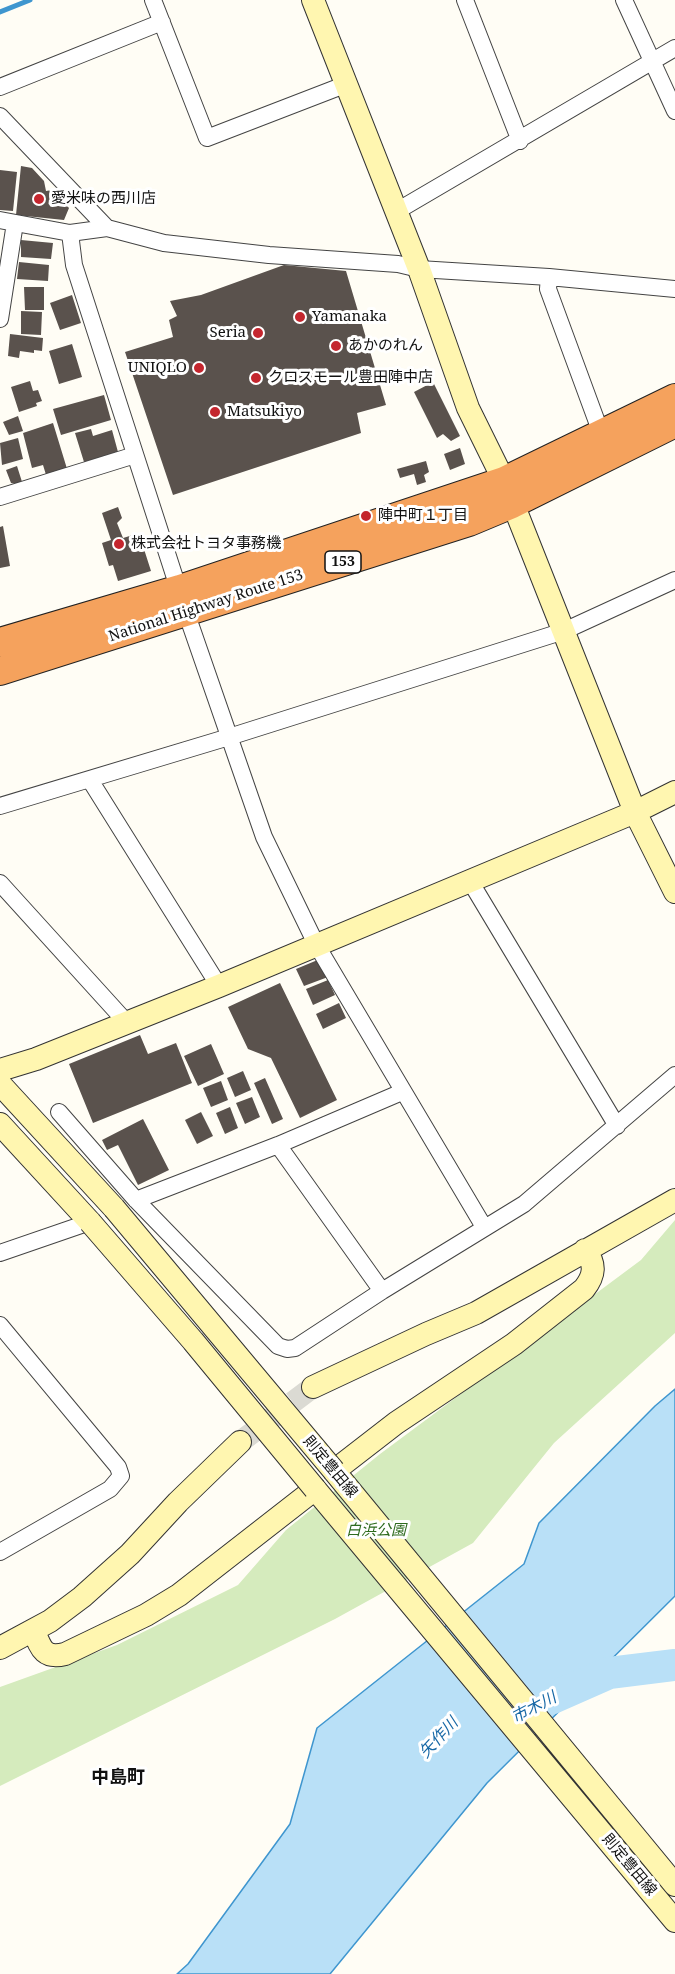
<!DOCTYPE html>
<meta charset="utf-8">
<style>
body{margin:0}
canvas{display:block;background:#fffdf5}
</style>
<canvas width="675" height="1974"></canvas>
<script>
const context = document.querySelector('canvas').getContext('2d');
context.lineJoin = 'round';
function fill(path, color) { context.fillStyle = color; context.fill(path, 'evenodd'); }
function strokePath(path, color, width, dash) { context.strokeStyle = color; context.lineWidth = width; context.lineCap = dash ? 'butt' : 'round'; context.setLineDash(dash || []); context.stroke(path); }
function label(font, color, halo, rows, align = 'center') {
  context.font = font + ' "Noto Serif","Noto Sans JP",serif'; context.lineWidth = 6; context.setLineDash([]); context.textBaseline = 'middle'; context.strokeStyle = halo; context.fillStyle = color; for (const [text, x, y, turn = 0] of rows) {
    context.save(); context.translate(x, y); context.rotate((+turn || 0) * Math.PI / 180); context.textAlign = isNaN(turn) ? turn : align; if (halo) context.strokeText(text, 0, 0); context.fillText(text, 0, 0); context.restore();
  }
}
const green = new Path2D(`
 M675,1220V1333L554,1443L473,1543L335,1619L0,1786V1687L117,1645L238,1585L286,1530L380,1454L641,1260Z`);
const water = new Path2D(`
 M675,1389V1596L487,1783L330,1974H177L188,1964L290,1824L317,1728L524,1564L539,1523L655,1406Z`);
const stream = new Path2D(`
 M0,12L30,0`);
const river = new Path2D(`
 M550,1699L609,1673L675,1665`);
const building = new Path2D(`
 M21,166L32,168L44,181L46,191L52,190L69,208L64,220L16,215Z
 M0,170L17,172L13,211L0,210Z
 M21,240L53,243L51,259L21,257Z
 M19,262L49,265L48,281L17,279Z
 M284,265L346,271L386,405L357,413L361,433L173,495L125,352L173,337L169,320L177,316L170,301L201,295Z
 M24,287H44V310H25Z
 M72,295L81,323L60,330L50,303Z
 M21,311L42,312L41,335L21,334Z
 M10,334L43,338L42,351L34,350V353L20,351L19,358L8,356Z
 M72,344L82,377L59,384L49,351Z
 M30,381L33,391L38,390L42,401L36,403L37,406L19,412L11,387Z
 M433,382L460,436L451,441L443,434L437,438L414,392Z
 M104,395L111,420L61,435L53,409Z
 M18,416L23,431L9,435L3,422Z
 M53,423L68,472L47,478L43,465L32,468L23,433Z
 M91,429L93,436L112,430L118,452L84,462L75,433Z
 M18,438L23,459L2,465L0,443Z
 M460,448L465,464L450,470L444,454Z
 M426,461L429,472L424,475L426,482L417,485L414,474L400,478L397,469Z
 M17,466L23,485L11,483L6,470Z
 M118,507L122,518L117,523L123,538L133,535L137,547L143,546L151,571L118,581L113,565L109,566L102,543L111,540L102,513Z
 M3,526L10,566L0,568V527Z
 M320,959L328,977L304,986L296,969Z
 M328,980L335,995L313,1005L306,989Z
 M280,983L337,1100L300,1118L271,1058L248,1049L228,1007Z
 M339,1003L346,1018L323,1029L316,1014Z
 M140,1035L148,1054L176,1043L192,1083L93,1123L69,1064Z
 M211,1044L224,1074L198,1086L184,1056Z
 M243,1071L251,1090L235,1097L227,1078Z
 M265,1078L283,1119L272,1124L254,1083Z
 M221,1081L228,1100L211,1107L203,1088Z
 M252,1097L260,1117L245,1124L236,1103Z
 M230,1107L238,1128L225,1134L216,1113Z
 M201,1112L213,1136L197,1144L185,1120Z
 M143,1119L169,1170L138,1185L118,1145L107,1150L102,1140Z`);
const secondaryTunnel = new Path2D(`
 M240,1442L313,1387`);
const street = new Path2D(`
 M153,0L207,138L347,84
 M465,0L520,141
 M624,0L675,111
 M0,87L162,22
 M0,116L107,228
 M397,211L675,48
 M0,220L70,233L107,228L164,243L269,255L398,264L419,269L549,277L675,289
 M70,233L74,265L186,612L264,837L316,944L484,1227
 M549,277L548,289L601,433
 M0,319L15,223
 M0,497L135,455
 M90,780L219,986
 M0,806L229,737L564,631L675,580
 M470,881L617,1126
 M0,883L127,1023
 M59,1112L136,1200L278,1346L287,1349L295,1348L382,1291L524,1204L675,1075
 M278,1145L382,1291
 M136,1200L278,1145L402,1092
 M0,1253L90,1222
 M0,1325L118,1467L121,1476L110,1489L0,1552`);
const secondary = new Path2D(`
 M313,0L419,269L468,408L504,481L635,812L675,892
 M0,1070L36,1059L219,986L635,812L675,792
 M0,1084L114,1208
 M0,1124L90,1222
 M585,1250C596,1264 595,1275 584,1289L514,1344L396,1423L334,1471L675,1885
 M313,1387L426,1334L476,1313L675,1200
 M34,1631C41,1649 44,1659 65,1654L146,1615L179,1595L315,1489L675,1921
 M0,1648L50,1621L82,1597L130,1554L178,1502L240,1442`);
const highway = new Path2D(`
 M0,642L180,589L504,481L675,398
 M0,671L469,522L512,504L675,423`);
const secondaryBridge = new Path2D(`
 M114,1208L334,1471
 M90,1222L193,1341L315,1489`);
const markers = [
 [39,199,6,"#c4262e"],
 [300,317,6,"#c4262e"],
 [258,333,6,"#c4262e"],
 [336,346,6,"#c4262e"],
 [199,368,6,"#c4262e"],
 [256,378,6,"#c4262e"],
 [215,412,6,"#c4262e"],
 [366,516,6,"#c4262e"],
 [119,544,6,"#c4262e"]
];
const shields = [
 [343,562,36]
];
const shieldNames = [
 ["153",343,562]
];
const poiNames = [
 ["愛米味の西川店",51,199],
 ["Yamanaka",312,317],
 ["Seria",246,333,"right"],
 ["あかのれん",348,346],
 ["UNIQLO",187,368,"right"],
 ["クロスモール豊田陣中店",268,378],
 ["Matsukiyo",227,412],
 ["陣中町１丁目",378,516],
 ["株式会社トヨタ事務機",131,544]
];
const streetNames = [
 ["National Highway Route 153",206,606,-18],
 ["則定豊田線",330,1467,50],
 ["則定豊田線",629,1865,50]
];
const parkNames = [
 ["白浜公園",376,1531]
];
const waterNames = [
 ["市木川",534,1708,-28],
 ["矢作川",439,1738,-47]
];
const quarterNames = [
 ["中島町",118,1778]
];
fill(green, '#d5ebbd');
fill(water, '#b9e0f7');
strokePath(water, '#3f96cf', 1.5);
strokePath(stream, '#3f96cf', 5);
strokePath(river, '#b9e0f7', 32);
fill(building, '#5a524d');
strokePath(secondaryTunnel, '#dbdad3', 22, [22, 11]);
strokePath(street, '#444', 18);
strokePath(secondary, '#333', 24);
strokePath(highway, '#222', 30);
strokePath(street, '#fff', 16);
strokePath(secondary, '#fff6b0', 22);
strokePath(highway, '#f5a25d', 28);
strokePath(secondaryBridge, '#333', 24, []);
strokePath(secondaryBridge, '#fff6b0', 22);
for (const [x, y, r, color] of markers) { const dot = new Path2D(); dot.arc(x, y, r, 0, 2 * Math.PI); context.fillStyle = color; context.fill(dot); strokePath(dot, '#fff', 2); }
for (const [x, y, w] of shields) { const box = new Path2D(); box.roundRect(x - w / 2, y - 11, w, 22, 4.5); context.fillStyle = '#fff'; context.fill(box); strokePath(box, '#111', 1.5); }
label('bold 14px', '#111', null, shieldNames);
label('15px', '#111', '#fff', poiNames, 'left');
label('15px', '#111', '#fff', streetNames);
label('italic 15px', '#2f6b1f', '#fff', parkNames);
label('italic 16px', '#1768a6', '#fff', waterNames);
label('bold 18px', '#111', '#fff', quarterNames);
</script>
